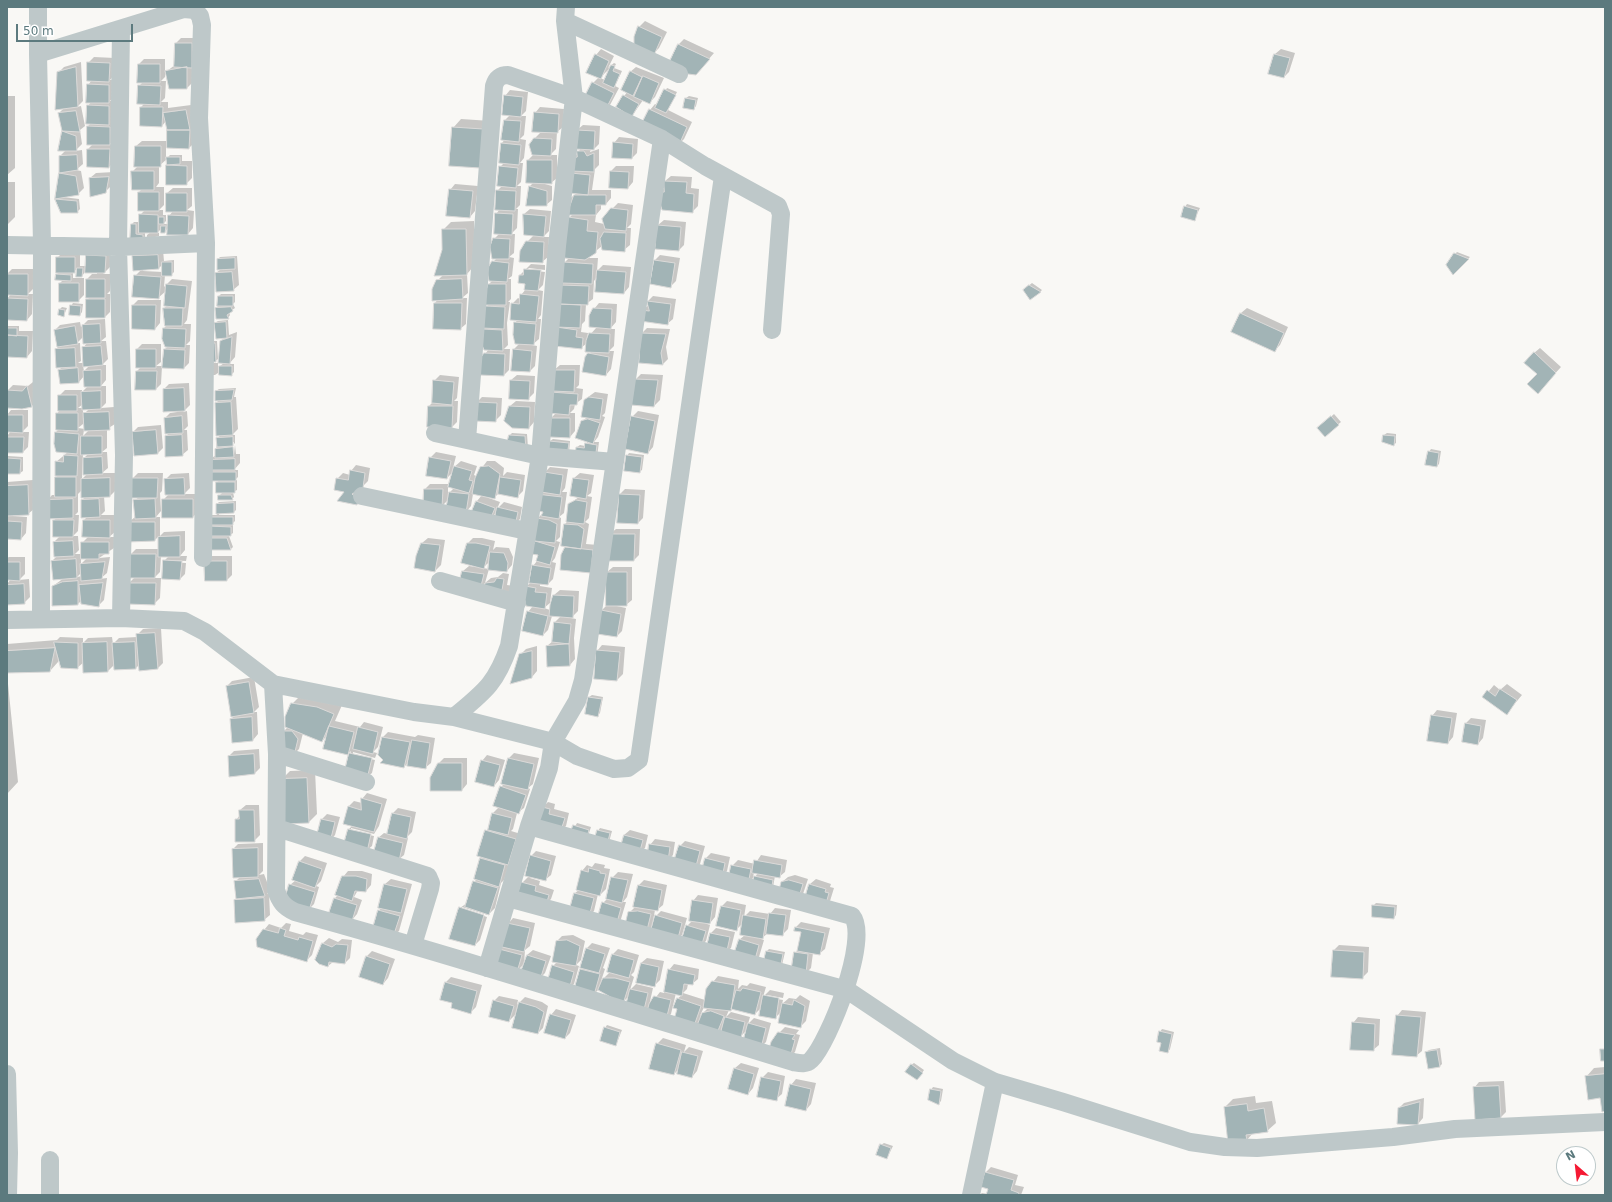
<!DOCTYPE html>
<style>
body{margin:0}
#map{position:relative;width:1612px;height:1202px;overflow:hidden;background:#f9f8f5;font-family:"DejaVu Sans",sans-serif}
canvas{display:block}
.frame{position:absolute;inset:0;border:8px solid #5c7a7e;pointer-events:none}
.north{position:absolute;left:1556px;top:1146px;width:40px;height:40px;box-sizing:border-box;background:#fff;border:1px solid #becacb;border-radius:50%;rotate:332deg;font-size:11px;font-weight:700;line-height:16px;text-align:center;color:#5c7a7e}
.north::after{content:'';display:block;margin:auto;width:14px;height:18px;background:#f51933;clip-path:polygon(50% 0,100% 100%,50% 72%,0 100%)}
.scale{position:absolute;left:16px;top:24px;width:117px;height:18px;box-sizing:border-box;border:2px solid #5c7a7e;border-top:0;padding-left:5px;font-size:12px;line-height:14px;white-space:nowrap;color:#5c7a7e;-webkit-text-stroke:3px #fff;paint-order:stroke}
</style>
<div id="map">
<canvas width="1612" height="1202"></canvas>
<div class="frame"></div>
<div class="north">N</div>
<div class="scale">50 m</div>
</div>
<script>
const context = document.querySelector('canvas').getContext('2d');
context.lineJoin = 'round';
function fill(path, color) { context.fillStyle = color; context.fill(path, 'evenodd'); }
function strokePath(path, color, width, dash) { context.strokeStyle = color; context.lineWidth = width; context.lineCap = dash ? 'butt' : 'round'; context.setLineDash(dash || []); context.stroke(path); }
const shadow = new Path2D(`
 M645,21L667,32L659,48L653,54L639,27Z
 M181,38H197L192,83L187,88L167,71L175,65L176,43Z
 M684,39L714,53L701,68L679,44Z
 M601,49L614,56L608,68L614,63L616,64L614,68L622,71L615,86L619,88L610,105L605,110L593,83L599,77L596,55ZM609,69L605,80L600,78Z
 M1281,49L1295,53L1289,72L1284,77L1269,73L1275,54Z
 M94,57L115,58L114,75L110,80H114V97L110,101H114L115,139L110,144H115L114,162L109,167L88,149L93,144L88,126L91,123L88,106L91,102L88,85L92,80L88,63Z
 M144,59H165V77L161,81H166L165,98L161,102H168V108L191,105L194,143L189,148L166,147V159L170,155H182V161H192V178L186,184L167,166L169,163L167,159L159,166V183L156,187H164V205L159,210H163V215H166V221L163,224H168L169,216L173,211L167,193L173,188H192V206L187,210L194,211L193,228L188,234L168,228L165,232L162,228L157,233H159V236L147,239V235L151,232H145V237L131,239L132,224L134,222H138V232H140V215L145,210L139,192L142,189L132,172L138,166L136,146L142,141H168L166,121L162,126L141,107L145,103L139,86L143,82L139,64Z
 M81,62L83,101L77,107L81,106L85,126L80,130L82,144L75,151L82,150L83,164L76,170L81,171L84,188L78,194L63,197L79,199L80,209L77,212H61L56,199L60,172V156L66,150H60L63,131L59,113L65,107L58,73L64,67Z
 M636,67L664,78L655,97L649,103L643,100L630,119L626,111L617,107L627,92L630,72Z
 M667,88L677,92L668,110L692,122L684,139L679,144L650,110L655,104L657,105Z
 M510,90L528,92L526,111L521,116H526L524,135L520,139L526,140L524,158L520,163H523L521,182L517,186H521L520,205L516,209H518L517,228L511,234H515L514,253L509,257L514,258L512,276L508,279H511V299L508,302H510L507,323L508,345L504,349H510L509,370L504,375L485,354L489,349L483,329L486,327L489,284L493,280V262L497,258L494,239L500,233L496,214L500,209L497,191L502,186L500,167L505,162L502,143L505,139V120L510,115L505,96Z
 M7,96H15V168L7,175Z
 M689,96L698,98L696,106L694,109L684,107L686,98Z
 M540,107L564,109L563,127L557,132L556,149L550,155H557V178L551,183L545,184L552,186V200L546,205H527L530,186L533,183L528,160L534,154V139L540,133H546L535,113Z
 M461,119L491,121L488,159L453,128Z
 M583,125L600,126L599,144L594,149H591L590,152L599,149V165L595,169L592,190H611V198L606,204H601V209L596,215L595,222L604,224L612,209L618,203L633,205L631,224L627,228H631L630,245L624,250L602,246L587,258H598L597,271L603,265L631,267L629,287L624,293L597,277L594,281L593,299L586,304L585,321L582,324L581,332L588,333L587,338L597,327L594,309L599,303L617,304L616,322L610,329H615L614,346L609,351H614L611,369L606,375L589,354L592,351L587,343L581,348L555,345L564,263L569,258V218L573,214L568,200L577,193L570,192L573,160L581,148L577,130Z
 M619,137L638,139L637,153L632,158L614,143Z
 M616,166H634L633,182L628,188L611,171Z
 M114,172L111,186L105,192L90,178L96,173Z
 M671,176L692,177L691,188L699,189L698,206L692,212L658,193L665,188V181Z
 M7,182H15V217L7,225Z
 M455,184L478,186L475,211L470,217L450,190Z
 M1187,204L1200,208L1194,220L1185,207Z
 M530,209L551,211L549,231L543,237H549L548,257L542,262L527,242L534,235L525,234L524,214Z
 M664,220L686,222L684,245L679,250L658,225Z
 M474,221V266L467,274L468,293L462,298H467L466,324L460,329L434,328L435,303L438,299L437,281L443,275V230L451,222Z
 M80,250V266H86L87,256L111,251L110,267L103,274H110V291L107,294H110V312L105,317L87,300L90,297L87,279L92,274H97V272H85L82,276L77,269L73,272V278H84V295L78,301L60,283L64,279L57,274L59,272L57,258L63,252Z
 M163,250L164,261L174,260V272L171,275H165L164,287L172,279L192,281L187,320L184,324H191L190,341L186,345H190L189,363L184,368L163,367L165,349L168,346L164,328L166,326L164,308L167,306L166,291L158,298L135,276L142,269L133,256L138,251ZM163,264V272L143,271V269H158Z
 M1457,252L1470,257L1453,273L1455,254Z
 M660,255L680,258L676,281L670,287L655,260Z
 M237,256L239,285L233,290L216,273L221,269L218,259L220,257Z
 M531,264L545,265V270L529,268L527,270L545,272L543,285L538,290L543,291L541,315L538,319H541L539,339L532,345L537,346L535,366L530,371L514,349L520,343L515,323L518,319L512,304L518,298L520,299L521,295L526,289V283L520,275Z
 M12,269H33V289L28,294H33L32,314L27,320L7,319V299L11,294H7V274Z
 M1032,283L1042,290L1040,292L1026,288Z
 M221,294H235V302L233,304L235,308L229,312L230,315L228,318L216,308L218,306L219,296Z
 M653,296L676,299L673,319L667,324L642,310L649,305L648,301Z
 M138,300H161L160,323L155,329L133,305Z
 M73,303L83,304L82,312L80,315L71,306Z
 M62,307L67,308L64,315L60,309Z
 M1247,308L1288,327L1280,345L1274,351L1233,332L1241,313Z
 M105,319L106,337L101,341H106L108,359L102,365H106V380L101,386H106V403L101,408L114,407L115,424L107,429V448L102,452H107L108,468L102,473H115V491L110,496H104L105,511L101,515H115V532L109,537H114V548L99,558L110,557L107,573L100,579L107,578L104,600L98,606L82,600L78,604L53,586L64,578L52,561L57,556L54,542L60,536L54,520L57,518L47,501L52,495H56V477L58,475L56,462L68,452L55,433L59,429L57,414L59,411V396L65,390H82V392L88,386L84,376L79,382L59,370L62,367L56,349L58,347L55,330L60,325L80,322L81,327L88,320ZM83,337L87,343L83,348L84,363H78L81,361L80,343H77ZM90,365L84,371L83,366ZM83,404V408H78ZM90,408L83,415V409ZM83,418H85V429L78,428L83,424ZM84,430H89L83,436ZM89,453L83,459L87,474L82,479L83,454ZM82,490L85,497L82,500L87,517L84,520L88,537L82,543V554H75L79,550L78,536H73L78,531L79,515H75L78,512V494ZM81,558H87L81,564ZM82,572V576L77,577Z
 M228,320L229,335L237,332L235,357L229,364H234V372L231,375L220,366L224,363L221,341L225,337L215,323L218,321Z
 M7,326H19V331H33L32,351L27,357L7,356Z
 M647,328L670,329L666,347L668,359L663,364L640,363L642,333Z
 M212,341H217L218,359L213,363H218V373L215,375H207Z
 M142,344H161V362L156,366H162L161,384L156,389L137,371L141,367L137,349Z
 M1540,348L1561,367L1543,387L1538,374L1534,353Z
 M560,365H580L579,385L576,388L583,389L582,399L575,404L574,409L570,413H575V431L570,437L551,418L556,413L549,412L554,370Z
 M641,374L663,375L660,400L654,406L636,379Z
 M440,375L459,377L457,398L454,401H458L457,422L452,427L429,406L433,402L434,381Z
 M517,375L535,376L534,393L528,399L510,398L511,380Z
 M33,382L37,401L32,406L7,407L8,390L13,385L28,386Z
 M189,383L190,405L183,412L187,411L188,426L184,430H187L188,450L182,455L166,436L169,433L165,418L170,413L177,412L164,389L169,384Z
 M236,388L234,397H236L238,429L232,435H235V443L234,444V442H232V454H234L235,445L236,454H240V463L234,470H238V477L235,480H237V490L233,492L234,497L232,499L219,496L223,492L217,482L220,480H209V460L216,455L217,438L221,435L216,403L219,400L216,391L219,389Z
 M595,392L608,394L605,413L602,416L605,417L598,437L594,442H599L597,457L577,447L580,445L585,446L588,441L582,422L587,417L584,400Z
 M482,397L502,398L501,415L495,421L477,402Z
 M516,401L535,402L534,422L529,428L510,406Z
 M11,410H28V426L22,432H29L28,447L23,452H7V436L11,431H7V415Z
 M638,411L659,415L653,447L648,453L632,417Z
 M1334,414L1341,422L1325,435L1321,426Z
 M161,425L163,448L158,453L133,432L138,427Z
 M512,433L527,434L528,448L510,435Z
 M1387,433L1396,434V443L1393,445L1384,435Z
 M553,439L570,441L569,453H549L550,441Z
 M1431,449L1441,451L1439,464L1437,466L1429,452Z
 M436,452L456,456L453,468L461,461L477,466L474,475L476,476L487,461H495L504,468L503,476L507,472L525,475L523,491L517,497L498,494L494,498L486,497L500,502L497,509L504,502L522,507L520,519L514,524L497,512L490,519L472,513L477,501L482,495L473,494L471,506L466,512L448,500L442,506L425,489L430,484H448V494L454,488V471L447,478L430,458Z
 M629,453L644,455L642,470L639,472L627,456Z
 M8,456L23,457V471L20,473H7Z
 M356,465L370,468L368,481L362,487L363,494L339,500L346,491L337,479L343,473L350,475L351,471Z
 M550,467L568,469L565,488L562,492H567L564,513L559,517L561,518L560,537L556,541L560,542L555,558L552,562L556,563L553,579L548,584L540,583V586L552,588L550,603L544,608L550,610L554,595L560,590L579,591L578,611L571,618L576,619L574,638L575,659L570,665L547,646L553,641L555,622L561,616H552L548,630L543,635L528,612L533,606L526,587L530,583L533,566L537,561L539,555L535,542L537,540V519L545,511L534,510L545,472Z
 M138,473H163L162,491L160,493L161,511L156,517H160V536L164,532L185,531V550L180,556H187L186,561L168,560V562L186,563L185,574L180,579L164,561L169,556H161L160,572L154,578H161L160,598L154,604L129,583L135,577L131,554L136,549H159V536L155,540L129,522L135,517L134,501L139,497L133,478Z
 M189,473L190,488L184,494H198V511L193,517L164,499L169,494L165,480L171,474Z
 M580,473L594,475L591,493L587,496L592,497L589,518L585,522L589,524L586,544L598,545L596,567L562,556L567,546L565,524L567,522L569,504L579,497L571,496L574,478Z
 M33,480L34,509L28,514L13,515V516L27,517L26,533L21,539L7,538V517L9,515H7V482Z
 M625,489L645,490L643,518L638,523L620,494Z
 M236,501V510L234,512L219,513V515H235V521L231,525H233V533L229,536L233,547L231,549H209L212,515H217V504L219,502Z
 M616,529H640L639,555L634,560L610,534Z
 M428,538L445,540L441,565L435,571L422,543Z
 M473,538H482L495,541L493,550L496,547L509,548L513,557L512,565L507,571L489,569L485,583L480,589L463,571L469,566L476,567L467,544ZM490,562L489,569L483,568L487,564Z
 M211,556H232V575L227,580H206Z
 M9,557H25V574L19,580L29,579L30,597L24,603L7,604V584L11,579H7V558Z
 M613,567H632V600L626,605H612L626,608L622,631L617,636L601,611L607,605V572Z
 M503,573L509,574L507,585L514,586L508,595L485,583L491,578L498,577Z
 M161,628L163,663L158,668L140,664L136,668L115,664L108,671L84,672V662L77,668L59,658L58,662L50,671L7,672V644L57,640L60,637L83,638V643L88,638L112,637L113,644L119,638L137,637V635L143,629Z
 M602,645L625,647L623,674L617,680L597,651Z
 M537,646V671L532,677L520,655L526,649Z
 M7,674L18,782L7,794Z
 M254,677L259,707L254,712H257L258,734L253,740L231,719L235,715L227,686L232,681Z
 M1507,684L1522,695L1507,713L1484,697L1494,685L1500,690Z
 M301,695L342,705L335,721L360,727L364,722L383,727L378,747L373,752L377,753L375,758L353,752V755L375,760L372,773L366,778L345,773L351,751L348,754L328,735L322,741L303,733L299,749L293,755L284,731L288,727L292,704Z
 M592,695L603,697L600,713L598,715L586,713L589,697Z
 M1437,710L1457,713L1453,737L1448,743L1432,716Z
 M1471,718L1486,720L1483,738L1478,744L1466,723Z
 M388,732L415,737L418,735L435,738L431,763L425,768L409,762L404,767L384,760L383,737Z
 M259,749L260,768L255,773L229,756L234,751Z
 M514,753L539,758L533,784L528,788L530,789L524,808L517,813L513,829L511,831L521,834L504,880L501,883L495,908L488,915L462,907V909L487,917L480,940L475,945L460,908L467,903L476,879L486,831L489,828L493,813L499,807L501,787L504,784L509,758Z
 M487,755L505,760L499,780L494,786L482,761Z
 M444,758H467V784L462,790L439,763Z
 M315,770L317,814L309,822L282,779L290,771Z
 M367,793L387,799L379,826L374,834L351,828V831L374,836L372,846L366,851L349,829L353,825L349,806L354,801L362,803V799Z
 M548,802L555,804L554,809L569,813L566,826L560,832L543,807Z
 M246,805H259L260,835L254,841L236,820L240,815V810Z
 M398,808L416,812L412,832L406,838H408L404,855L398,860L378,838L384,833L388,834L393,813Z
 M327,814L340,817L335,835L330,841L322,819Z
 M577,823L591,827L588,836L571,834Z
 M600,828L612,831L609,842L598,831Z
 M630,830L648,835L645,848L639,853L624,835Z
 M655,839L675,842L673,855L668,860L650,845Z
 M685,841L705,846L700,864L695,869L680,846Z
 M263,843V871L259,875L264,874L270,890L267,894L269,893L270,915L264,920L235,901L237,899L235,882L240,877H234L233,849L238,844Z
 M536,851L556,856L551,875L545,880L530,876V878L540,881L539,885L554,890L551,899L546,904L522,883L529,876L531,856Z
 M711,853L730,857L727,871L722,877L706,858Z
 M761,855L787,860L785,872L779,877L775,876L773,887L755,877L758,873L754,872L753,878L748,883L732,866L738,860L755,864Z
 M305,856L327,863L321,881L316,886L319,887L314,904L309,909L290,885L296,880L300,861Z
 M595,863L605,865L604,868L610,869L606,889L600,895L598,894L594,911L589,916L575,893L579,890L582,871L587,865L592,867Z
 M348,871H362L372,874L371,885L366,891L358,890L354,897L362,900L357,914L352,920L330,912L335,898L338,895L343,877Z
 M618,872L633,874L627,897L623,902H626L621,919L616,925L603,903L607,899L612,878Z
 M795,875L808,879L803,894L782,882L788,877Z
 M391,879L412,884L399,931L393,936L379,910L382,908L385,884Z
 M816,879L831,884L830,887L834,888L830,901L825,906L810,884Z
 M644,880L667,885L663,905L657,910H655L652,927L645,933L629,913L636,906L638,886Z
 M698,895L718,898L715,917L710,923L702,922L710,925L706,941L700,946L687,926L693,920V901Z
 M727,901L746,905L744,917L750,911L770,914L775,908L791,910L788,929L782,935L768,933L761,939L764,940L759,957L753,962L739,940L745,935L743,923L736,930L722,906Z
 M1376,903L1397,905L1396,915L1394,918L1373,906Z
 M661,911L687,918L682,935L676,940L656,916Z
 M513,918L535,923L530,946L525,950L524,964L517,971L496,965L508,924Z
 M801,922L830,928L825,949L819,954L813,953L811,968L806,973L795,953L798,950L802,931L795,930L796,927Z
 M286,923L291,924L289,931L303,935L306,932L318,935L312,955L307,960L264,930L269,924L281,928Z
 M716,928L735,932L731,948L725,953L711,933Z
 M573,935L585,941L581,960L576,965L579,966L574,984L569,989L553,966L557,962V941L562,936Z
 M329,938L338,942L342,939L352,940L350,958L345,963L333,962L328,966L319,963L316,960L323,943Z
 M592,943L610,948L603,968L605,969L601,981L610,972L608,971L613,954L618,949L639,955L634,972L631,975L634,977L630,990L636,984L653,988L649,1006L660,992L664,993L669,970L674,964L699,969L698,979L692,984H688L687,989L683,993L705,1000L713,982L718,976L739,980L738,989L742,985L747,986L750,983L766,987L763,997L770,990L784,993L783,998L767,995V997L783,1000L782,1004L789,998L796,999L800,995L810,1001L806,1021L800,1027L781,1012L775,1018L762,1007L755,1014L732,1008L729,1010L726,1017L731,1012L750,1017L748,1024L754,1018L771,1023L766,1042L761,1047L747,1030L738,1039L722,1030L715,1037L700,1021L693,1028L679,1009L677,999L682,995L676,993L671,1014L666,1019L650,1006L643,1013L629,996L622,1003L605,998L606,995L599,989L594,994L581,970L583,968L587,948ZM704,1007H709L700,1016Z
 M1339,945L1369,947L1368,972L1362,978L1334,950Z
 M769,949L785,952L782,965L764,964L767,951Z
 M533,950L551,956L545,973L539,979L527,955Z
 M372,951L395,959L388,978L383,984L367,956Z
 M647,958L664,961L660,980L654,986L637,982L641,963Z
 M451,977L482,985L476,1007L470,1013L454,1003L441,999L446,982Z
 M499,996L518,1000L517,1005L525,997L542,1002L548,1006L543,1028L538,1033L517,1013L509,1021L494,1001Z
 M556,1009L576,1015L570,1033L565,1038L551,1015Z
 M1402,1010L1426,1012L1422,1051L1416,1056L1397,1016Z
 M1358,1017L1380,1019L1379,1045L1373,1050L1353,1023Z
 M607,1025L622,1030L616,1045L605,1028Z
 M785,1027L799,1030L796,1034L800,1035L795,1052L790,1057L779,1033Z
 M1162,1029L1174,1032L1170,1049L1168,1052L1162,1042L1160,1032Z
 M663,1038L686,1045L684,1052L689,1047L703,1051L697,1071L692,1077L679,1069L674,1074L657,1044Z
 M1440,1048L1442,1064L1440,1066L1429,1068L1426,1053L1429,1050Z
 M741,1063L759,1068L753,1088L748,1094L729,1088L735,1068Z
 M914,1063L924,1070L920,1076L911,1065Z
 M1605,1067V1110L1601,1097L1586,1077L1594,1068Z
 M768,1072L785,1076L782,1094L776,1099L762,1078Z
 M796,1079L816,1083L811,1104L806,1110L791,1085Z
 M1504,1081L1506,1112L1501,1117L1474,1088L1479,1082Z
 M933,1087L943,1089L941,1101L939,1103L931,1090Z
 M1255,1096L1256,1103L1272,1101L1276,1123L1267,1131L1253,1133L1246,1141L1225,1107L1233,1099Z
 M1424,1098L1423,1118L1418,1124L1399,1108L1404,1103Z
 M884,1143L893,1146L887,1158L881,1145Z
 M991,1167L1018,1175L1015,1185L1024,1187L1021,1195H979L982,1193L988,1194L989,1188L982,1186L986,1172Z`);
const building = new Path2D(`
 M638,26L662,37L654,55L634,46V37Z
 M175,43H192V68L174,67Z
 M678,44L710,59L696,75L688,74L668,65Z
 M595,54L609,61L601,79L586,73Z
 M1274,54L1290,58L1284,78L1268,74Z
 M87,62L110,63L109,82L87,81Z
 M138,64H160V83H137Z
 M611,65L615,66L613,71L620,74L614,88L603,83Z
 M76,67L78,107L55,110L57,72Z
 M187,67V89H169L165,71Z
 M630,71L642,77L633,96L621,90Z
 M643,76L659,83L650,104L634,97Z
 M592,82L614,93L605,111L583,100Z
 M87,84L109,85V103H86Z
 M138,85L161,86L160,105L137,104Z
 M664,89L676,95L666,113L655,108Z
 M504,95L523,97L521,117L502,115Z
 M623,95L639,104L630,120L624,112L616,107Z
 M685,98L696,100L694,110L683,108Z
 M87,105L109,106V125L86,124Z
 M140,107H163L162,127L140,126Z
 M649,109L687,127L679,145L640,127Z
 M186,110L190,130H167L163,113Z
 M76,111L80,132L62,131L58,113Z
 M534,112L559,114L558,133L532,132Z
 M504,120L521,121L519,142L501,140Z
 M87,126L110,127V145H87Z
 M452,127L483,129L480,168L449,166Z
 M167,130H190L189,149L167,148Z
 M576,130L595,131L594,150L575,149Z
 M62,131L76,136L77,151H58Z
 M534,138L552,139L551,156L532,155L529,145Z
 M613,142L633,144L632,159L612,158Z
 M501,143L521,145L519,165L499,163Z
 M135,146H161V167H134Z
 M87,149H110L109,168L87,167Z
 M577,151H584L587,156L594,153V172L571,171L572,159L577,157Z
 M77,155L78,170L59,173V156Z
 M166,157H180V164L167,165Z
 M527,160H552V184L526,183Z
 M166,165L187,166V185H166Z
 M499,166L518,168L516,188L497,186Z
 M131,171H154V190H132Z
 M610,171L629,172L628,189L609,188Z
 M59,173L76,176L79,195L55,199Z
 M571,173L590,175L588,195L569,193Z
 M109,177L106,193L90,197L89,178Z
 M664,181L687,182L686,193L694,194L693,213L662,210L657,193L664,192Z
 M529,186L547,191V206H526Z
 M449,189L473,191L470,218L446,216Z
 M496,190L516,191L515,211L495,210Z
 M138,192H159V211H138Z
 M166,193H187V212H166Z
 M574,195H606V205H596V215H567Z
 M55,199L77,201L78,213H61Z
 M1184,206L1198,210L1195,221L1181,217Z
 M611,208L628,210L626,231L605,229L602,219Z
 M495,213L513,214L512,235L494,234Z
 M139,214L158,215V233H139Z
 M523,214L546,216L544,237L524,235Z
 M168,215L189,216L188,235H167Z
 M159,217H164V224H159Z
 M568,217L588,220L587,231L598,232L596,253L585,260L564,258Z
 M131,224H136V234L143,235V241L130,240Z
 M657,225L681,227L679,251L655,249Z
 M161,226H166L165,233H161Z
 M442,229H466L467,275L434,276L442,250Z
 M604,232L626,233L625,252L602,250L600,239Z
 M493,238L510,239L509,259H492L490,247Z
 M526,241L544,242L543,263L519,262L520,251Z
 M1454,253L1469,259L1453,275L1446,265Z
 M86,255L106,256L105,273H85Z
 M158,255L159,269L133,271L132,256Z
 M56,257H75V273H56Z
 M235,258V269L217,270V259Z
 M654,260L675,263L671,288L650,284Z
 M492,261L509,263L507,282L489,281L487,270Z
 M162,262H172V276H162Z
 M563,262L593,264L592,284L562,283Z
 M77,268H83L82,277H76Z
 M524,269L541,270L538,291L524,290L525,284L518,283L519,275H523Z
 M597,270L626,272L624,294L595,292Z
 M232,272L234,291L216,292L215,273Z
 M7,274H28V296L7,295Z
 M56,274L71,275V281L55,280Z
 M134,275L161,277L159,299L132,297Z
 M86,279H105V298H86Z
 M462,279L463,299L432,301V289L436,280Z
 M59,283H79V302H59Z
 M166,284L187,286L185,308L164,306Z
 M488,284H506V305H483Z
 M560,285L589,286L588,305L559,304Z
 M1029,285L1041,292L1030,300L1023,290Z
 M520,294L539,296L536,322L510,320L511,303L519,304Z
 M218,296H233V306H217Z
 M7,298L28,299L27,321L7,320Z
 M86,299H105V318H86Z
 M647,301L671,304L668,325L640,321L641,310L649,311Z
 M434,303H462L461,330L433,329Z
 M557,304L581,305L580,328L556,327Z
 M70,305L81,306L80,316L69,315Z
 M132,305H156L155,330L132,329Z
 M485,306L505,307L504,329L482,328Z
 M231,307L233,311L227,315L229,319H216L215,308Z
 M163,308H183L182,326H165Z
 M593,308L612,309L611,329L589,327V316Z
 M59,309L65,310L64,317L58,315Z
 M1240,313L1284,333L1275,352L1231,332Z
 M226,322L227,338L216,339L214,323Z
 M514,322L536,324L534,345L515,344L513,335Z
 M100,324L101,343L83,344L82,325Z
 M75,326L78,344L57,347L54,330Z
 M556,327L577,330L576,337L583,338L582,349L554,346Z
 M7,328H17V336L7,335Z
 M163,328L186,329L185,348L165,347L162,339Z
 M482,329L502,330L503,351L484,350L480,340Z
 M589,333L610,334L609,353L585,352L586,341Z
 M641,333L666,334L661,353L663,365L639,363Z
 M7,335L28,336L27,358L7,357Z
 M232,337L230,364L218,363L220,341Z
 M208,343H215L216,362H209Z
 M101,346L103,365L83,367L82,347Z
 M75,348L76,367L56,368L55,349Z
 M136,349H156V368H136Z
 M164,349L185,350L184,369L162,368Z
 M513,349L532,351L530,372L511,371Z
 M1534,352L1556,373L1538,394L1527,384L1537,374L1524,363Z
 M484,353L505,354L504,376L479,375V361Z
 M588,353L609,357L606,376L582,372L585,357Z
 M219,366H232V376L219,375Z
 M78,368L79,383L60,384L58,370Z
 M101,370V387H84L83,371Z
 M554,370H575L574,392L552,391Z
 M136,371H157L156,390H135Z
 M635,379L658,380L654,407L631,405Z
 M433,380L454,382L452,405L432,403Z
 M510,380L530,381L529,400L509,399Z
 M27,386L32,407L22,409L7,408V390L22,391Z
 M184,388L185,411L163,412V389Z
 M234,390L232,400L215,401V391Z
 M101,391V409L82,410L81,392Z
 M550,392L578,394L577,405H570L569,415L548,413Z
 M58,395H77V411H58Z
 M589,397L603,399L600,420L581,417L584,400Z
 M231,402L233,435L216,436L215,403Z
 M476,402L497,403L496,422L475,421Z
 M428,406H453L452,428L427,427Z
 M509,406L530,407L529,429L512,428L504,421Z
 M109,412L110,430L84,431L83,413Z
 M56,413H78V431L56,430Z
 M7,415H23V433L7,432Z
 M182,416L183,433L165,434L164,418Z
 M631,416L655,421L648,454L625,449Z
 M1331,416L1339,425L1325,437L1317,428Z
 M550,418H570V438L550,437Z
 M588,419L600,423L593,444L575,438L581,421Z
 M156,430L158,454L134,456L132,432Z
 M55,432L79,434L77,454L56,452L54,444Z
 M182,435L183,456L165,457V436Z
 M509,435L525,436L526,451L506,447Z
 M1383,435L1395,436L1394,446L1382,442Z
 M81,436H102V454L81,455Z
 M7,437H24L23,453H7Z
 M233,437V446L217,447L216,438Z
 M549,441L569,443L567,456L548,454Z
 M585,443L597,445L595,460L575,457L576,447L584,448Z
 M233,447L234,457L215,458V449Z
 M1428,451L1439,453L1437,467L1425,465Z
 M64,455L78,456L77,476H55V461L63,462Z
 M626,455L642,457L640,473L624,471Z
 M102,457L103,474L83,475V458Z
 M429,457L451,461L447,479L426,476Z
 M7,458L21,459L20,474H7Z
 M235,459V470H208V460Z
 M454,466L472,471L469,480L473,481L469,493L448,487Z
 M489,466L500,474L495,499L472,494L475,478L480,467Z
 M350,470L365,473L363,488L352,494L358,500L357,505L337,501L344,492L334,490L336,478L348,480Z
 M208,472H236V481H208Z
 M544,472L563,475L560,495L541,492Z
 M55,477H76V497H55Z
 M500,477L521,480L518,498L498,494Z
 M110,478V497L81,498V479Z
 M132,478H158L157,498H132Z
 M184,478L185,495H165L164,479Z
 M573,478L589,480L586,499L570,496Z
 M216,482H235V493H216Z
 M28,485L29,515L7,516V486Z
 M424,489H443L442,507H423Z
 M449,492L469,494L466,513L446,510Z
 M536,494L562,497L559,519L541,516L543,512L533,510Z
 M619,494L640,495L638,524L617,523Z
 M218,495H231L233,500H218Z
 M73,499V518L46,519V500Z
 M99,499L100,517L81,518V500Z
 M155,499L156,518L135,519L133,500Z
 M162,499H193V518H162Z
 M576,500L587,502L584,524L566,522L568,504Z
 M476,501L495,508L490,520L471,513Z
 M234,503V513L216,514V504Z
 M497,507L518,512L515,526L494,521Z
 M209,517H233V525H208Z
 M536,518L549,520L557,524L555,543L534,541Z
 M53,520H74L73,537H53Z
 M83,520H110V538L82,537Z
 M7,521L22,522L21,540L7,539Z
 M128,522H155V541L128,542Z
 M564,524L578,525L584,529L581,549L561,546Z
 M208,526L231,527V536H208Z
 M609,534H635L634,561H608Z
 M180,536V557H158V537Z
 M208,538H227L231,550H208Z
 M73,541L74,556L54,557L53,542Z
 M535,541L555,547L550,565L536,561L538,555L531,554Z
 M81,542H109V554H99V559H81Z
 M421,543L440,545L435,572L414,568L416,556Z
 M467,543H476L490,546L484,569L461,563Z
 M565,547L593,550L591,573L560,570L561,555Z
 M490,552L504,553L508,563L507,572L488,570Z
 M130,554H156L155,578H130Z
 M76,559L77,578L53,580L51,561Z
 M163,560L182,561L180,580L162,579Z
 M204,561H227V581H205Z
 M7,562H20V581L7,580Z
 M105,562L102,579L81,581L80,564Z
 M532,565L551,568L548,585L529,583Z
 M462,571L484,574L480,590L459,584Z
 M606,572H627V606H606Z
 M497,578L504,579L502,590L483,591L485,583L494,582Z
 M78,581V605L52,606V586L62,582Z
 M103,583L99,607L81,604L79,585Z
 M128,583H156L155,605L127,604Z
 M24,584L25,604L7,605V585Z
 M525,586L536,588L535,592L547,593L545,609L526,606L524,597Z
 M553,595L574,596L573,618L549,616L550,605Z
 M601,610L621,614L617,637L597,634Z
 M527,611L548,616L543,636L522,631Z
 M554,622L571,624L569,644L552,642Z
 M155,633L158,669L139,671L136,634Z
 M54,642L78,643V669L61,668Z
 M107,642L108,672L83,673L82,643Z
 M135,642L136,669L114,670L112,643Z
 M569,644L570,666L547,667L546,646Z
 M55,648L50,672L7,673V651Z
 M596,650L620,652L617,681L594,679Z
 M532,651V678L510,684L519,654Z
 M249,682L254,713L231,717L226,686Z
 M1500,689L1517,700L1507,715L1482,697L1487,690L1495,696Z
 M588,697L602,699L598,717L585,714Z
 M291,703L317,707L334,714L322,742L285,727V717Z
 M1431,715L1452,718L1448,744L1427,741Z
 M252,717L253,741L232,743L230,719Z
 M1465,723L1481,726L1478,745L1462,742Z
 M329,726L354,732L348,755L323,749Z
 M358,727L378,732L373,754L353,749Z
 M283,731H292L298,739L294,756L281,748Z
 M382,737L410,742L404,768L380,763L383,760L378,755Z
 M412,740L430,743L426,769L407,766Z
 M349,753L372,758L367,779L344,774Z
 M254,754L255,774L229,777L228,756Z
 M508,758L534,764L528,790L501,784Z
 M481,760L500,765L494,787L475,782Z
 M438,763H462V791H430V778Z
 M307,778L309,823L283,824L281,779Z
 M500,786L526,795L519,814L493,806Z
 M361,798L382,804L374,832L343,824L348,806L361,810Z
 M542,807L550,809L549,814L565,818L560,833L537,827Z
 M239,810H254L255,842H235V819H239Z
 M392,813L411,817L407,839L387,834Z
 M492,813L512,818L508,835L488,830Z
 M321,819L335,822L330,842L316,839Z
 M573,825L589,830L586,840L570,835Z
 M348,829L371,834L367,852L343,847Z
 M485,830L516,839L508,865L477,856Z
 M597,830L610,833L607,845L594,842Z
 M624,835L643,840L639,854L620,849Z
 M378,837L403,843L399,861L373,855Z
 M649,844L670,847L668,861L647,858Z
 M679,845L700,851L695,870L673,864Z
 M258,848V877L233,878L232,849Z
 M530,855L551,861L546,881L525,876Z
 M480,858L505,865L499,887L474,879Z
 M705,858L725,863L722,878L701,873Z
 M754,860L782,865L780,878L752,873Z
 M299,861L322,869L315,888L292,880Z
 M731,865L751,869L748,884L728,881Z
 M589,868L600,871V873L606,874L600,896L576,890L581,870L588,872Z
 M342,876H356L367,879L366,892L355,891L352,901L335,895Z
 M754,876L773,880L771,891L752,887Z
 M611,877L628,880L622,903L606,899Z
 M259,879L265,896L236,899L234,881Z
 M789,880L803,884L798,900L778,894L781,882Z
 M473,881L498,888L489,915L465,907Z
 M521,882L536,886L535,891L549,895L546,905L517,897Z
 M289,884L315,892L309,910L284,903Z
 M384,884L407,889L401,913L378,908Z
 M809,884L826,889L825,892L829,893L825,907L804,901Z
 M638,885L662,890L658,911L633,907Z
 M574,893L594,898L589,917L569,912Z
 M264,898L265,921L235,923L234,900Z
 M334,898L357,905L352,921L329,913Z
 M692,900L713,903L710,924L689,921Z
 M602,902L621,908L616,926L597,920Z
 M1372,905L1395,907L1394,919L1372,917Z
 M721,906L741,910L737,931L716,926Z
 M459,907L484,915L475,946L449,939Z
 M378,910L400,916L393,937L372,931Z
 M638,911L651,914L646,934L624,929L628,912Z
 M769,913L786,915L783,936L766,934Z
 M655,915L682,923L677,942L650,934Z
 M743,915L766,919L763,939L740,935Z
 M507,923L530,928L524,952L502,947Z
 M686,925L706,931L701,947L681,942Z
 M795,927L825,933L820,955L797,951L801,932L794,931Z
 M280,928L286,930L284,936L298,940L299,937L313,941L307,962L257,947L256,939L263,929L278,933Z
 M710,933L730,937L726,955L706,950Z
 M739,939L759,945L754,963L733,957Z
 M567,940L580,946L576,966L552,962L556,941Z
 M322,943L332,947L336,944L348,945L345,964L329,962L328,967L319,964L315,960Z
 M586,948L605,954L599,973L580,968Z
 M499,949L522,955L517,972L494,966Z
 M1333,950L1364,952L1363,979L1331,977Z
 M766,951L783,954L780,969L763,965Z
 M794,952L808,954L806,974L791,972Z
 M612,954L634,960L629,978L607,972Z
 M527,955L546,961L540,980L520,974Z
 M366,956L390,964L383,985L359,977Z
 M641,963L659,967L655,987L636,983Z
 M552,965L574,972L569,990L547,984Z
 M580,969L600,974L594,995L574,990Z
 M668,969L695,975L693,985L684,984L682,996L664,992Z
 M603,978H615L630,982L623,1004L598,990Z
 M712,981L735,985L731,1011L703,1008L706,989Z
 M445,982L477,991L471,1014L451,1008L452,1003L440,1000Z
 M743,988L761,992L755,1015L731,1009L736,990L740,991Z
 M630,989L648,993L643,1014L625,1009Z
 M763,995L779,998L776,1019L759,1016Z
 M654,996L671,1000L666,1020L646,1015L649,1004Z
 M677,998L701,1006L693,1029L673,1023L677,1009L673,1008Z
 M493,1000L514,1006L509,1022L489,1017Z
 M794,1000L805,1006L801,1028L778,1023L782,1003L792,1005Z
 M519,1002L536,1007L544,1012L538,1034L512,1028Z
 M711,1011L724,1016L715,1038L695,1030L702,1013Z
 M550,1014L571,1020L565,1039L544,1033Z
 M1396,1015L1421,1017L1417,1057L1392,1055Z
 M725,1017L745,1022L741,1038L720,1036Z
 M1352,1022L1375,1024L1374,1051L1350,1050Z
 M748,1023L766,1028L761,1048L744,1038Z
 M604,1027L620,1032L616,1046L600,1041Z
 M1159,1031L1172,1034L1168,1053L1159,1051L1161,1043L1157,1042Z
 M778,1032L795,1035L792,1039L795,1040L790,1058L768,1052L771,1042Z
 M656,1043L681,1050L674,1075L649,1069Z
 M1600,1049H1605V1061H1601Z
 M1437,1050L1440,1067L1428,1069L1425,1052Z
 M682,1052L698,1056L692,1078L677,1074Z
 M911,1064L923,1073L917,1080L905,1072Z
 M734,1068L754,1074L748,1095L728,1089Z
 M1605,1074V1111L1602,1112L1600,1098L1588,1100L1585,1076Z
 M761,1077L781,1081L777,1101L757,1097Z
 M790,1084L811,1089L806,1111L785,1106Z
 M1499,1086L1501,1118L1475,1120L1473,1087Z
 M930,1089L941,1091L939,1105L928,1100Z
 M1420,1102L1418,1125L1397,1124L1398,1108Z
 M1247,1104L1248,1111L1264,1108L1268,1132L1246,1135L1247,1141L1228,1144L1224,1107Z
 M880,1144L891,1148L887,1159L876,1155Z
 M985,1172L1014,1180L1011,1190L1019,1193L1018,1195H986L988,1189L981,1187Z`);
const street = new Path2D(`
 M38,7V54L184,9L195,10L200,16L202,25L199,118L206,243L203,558
 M565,21L679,74
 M121,30L118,247L124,455L121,618
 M38,54L42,244L41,619
 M7,245L118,247L206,243
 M435,433L540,456L615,462
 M467,440L494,86C496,79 500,75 508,75L574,98L662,139L705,166L778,206L781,214L772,330
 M362,496L527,531
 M440,581L517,603
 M7,620L121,618L184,621L205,632L273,684L414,712L454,717C484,692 496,684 509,646L540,456L557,246L574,98L565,21L566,7
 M273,684L277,754L276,890C280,902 284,907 295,912C462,958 627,1011 793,1062C799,1063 806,1065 811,1060C829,1042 870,938 852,916L529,826L487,968
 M454,717L553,742L577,756L614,769L628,768L639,760L723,176
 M277,754L366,782
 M529,826L549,768L553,742L577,701L583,680L662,139
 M277,828L428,876L431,883L430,889L413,945
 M508,898L847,990L953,1061L995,1082L1063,1102L1190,1142L1225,1147L1257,1148L1393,1137L1455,1129L1605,1122
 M7,1074L9,1153L8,1195
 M50,1195V1160
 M971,1195L995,1082`);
fill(shadow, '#0003');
fill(building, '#a2b4b6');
strokePath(building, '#dad9d8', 1);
strokePath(street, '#bec8c9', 18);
</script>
